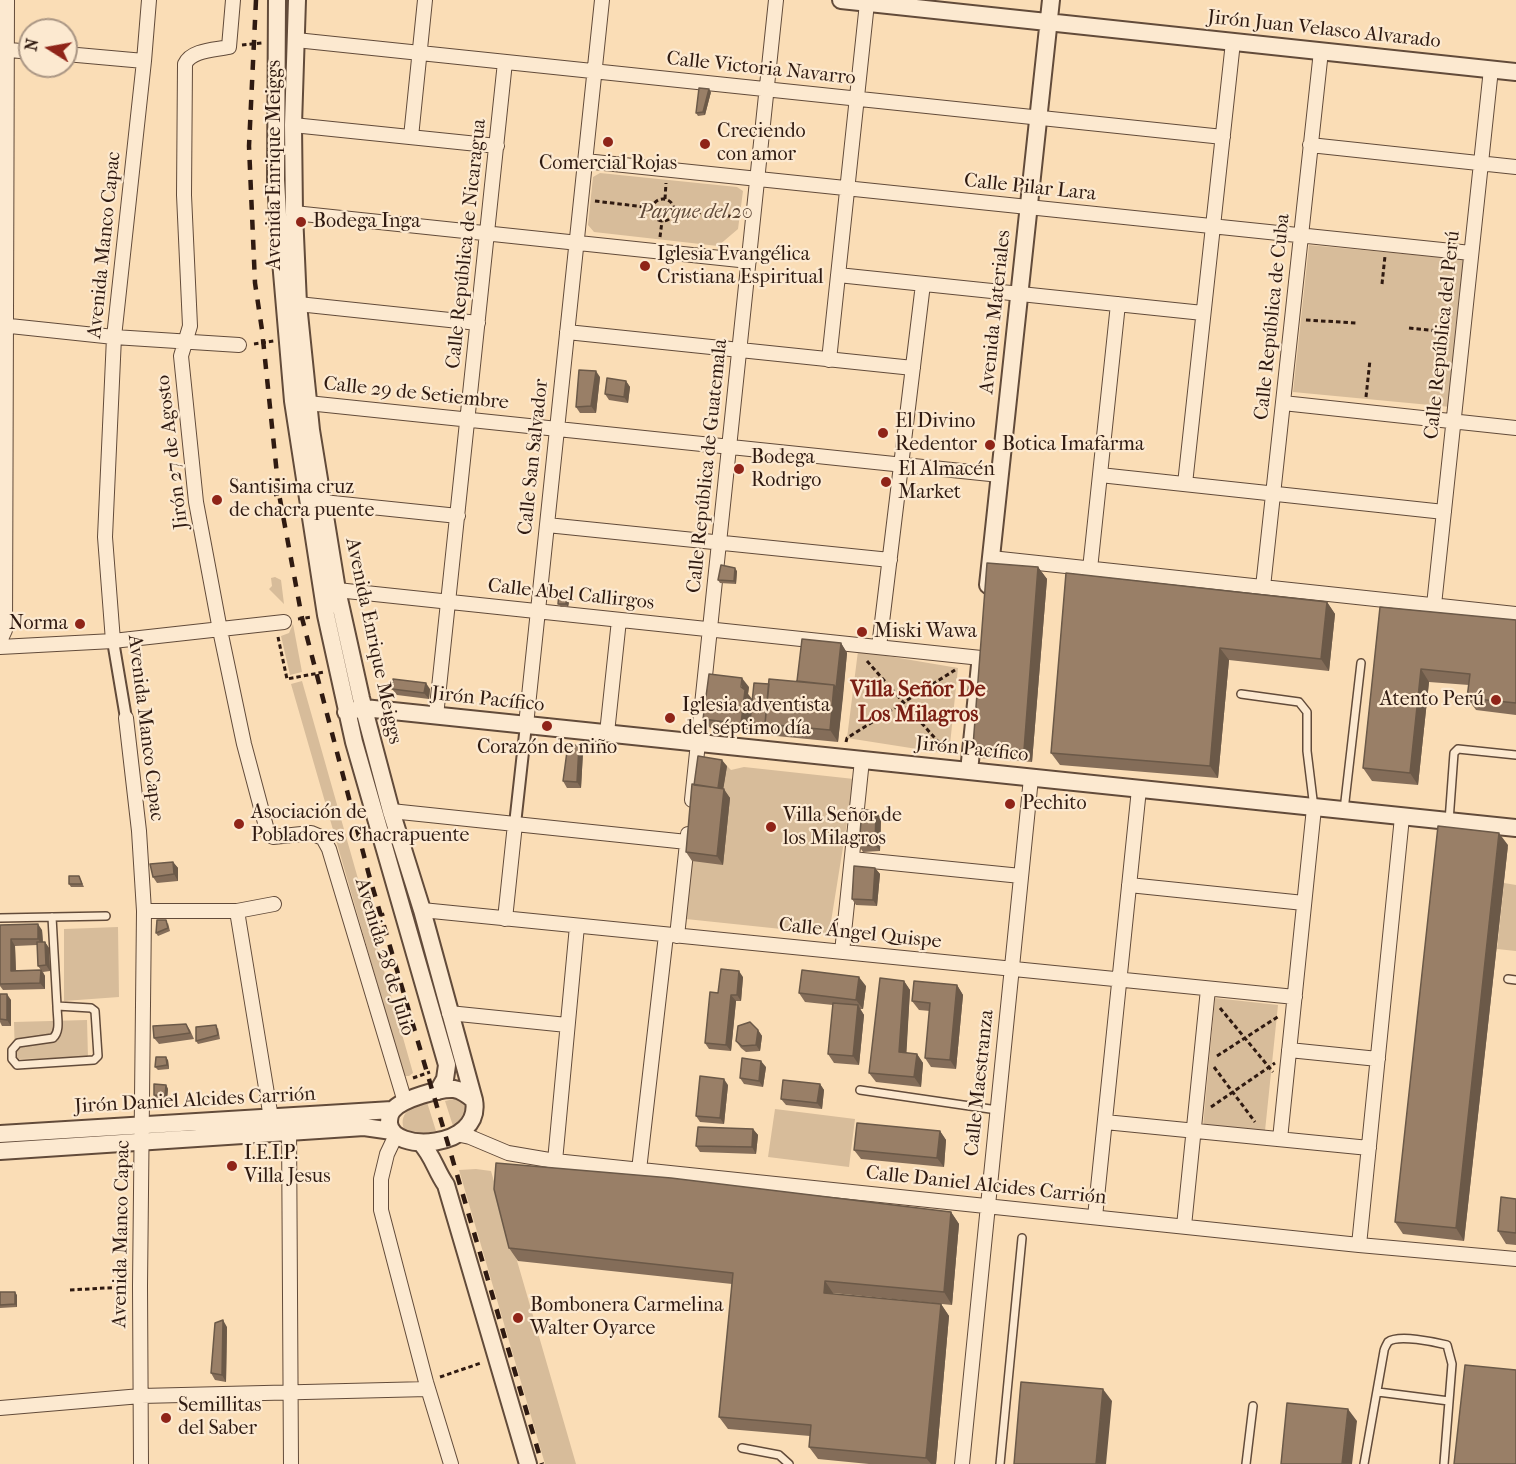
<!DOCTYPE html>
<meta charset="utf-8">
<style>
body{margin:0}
#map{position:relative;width:1516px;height:1464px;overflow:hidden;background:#faddb6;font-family:"IM FELL French Canon",serif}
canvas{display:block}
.north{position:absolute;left:18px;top:18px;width:60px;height:60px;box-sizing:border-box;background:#fce9d0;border:2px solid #aa9684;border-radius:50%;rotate:281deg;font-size:16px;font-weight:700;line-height:24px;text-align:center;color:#2f1a11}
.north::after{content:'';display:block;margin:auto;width:21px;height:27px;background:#8f2418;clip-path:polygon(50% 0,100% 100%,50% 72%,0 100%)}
</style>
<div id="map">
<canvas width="1516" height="1464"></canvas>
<div class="north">N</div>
</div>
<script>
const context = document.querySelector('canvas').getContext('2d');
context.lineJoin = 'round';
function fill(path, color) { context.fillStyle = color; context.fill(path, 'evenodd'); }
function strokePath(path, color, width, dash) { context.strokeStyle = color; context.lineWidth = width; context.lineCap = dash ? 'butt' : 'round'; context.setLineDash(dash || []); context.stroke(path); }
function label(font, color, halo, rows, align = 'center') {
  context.font = font + ' "IM FELL French Canon",serif'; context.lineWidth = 4.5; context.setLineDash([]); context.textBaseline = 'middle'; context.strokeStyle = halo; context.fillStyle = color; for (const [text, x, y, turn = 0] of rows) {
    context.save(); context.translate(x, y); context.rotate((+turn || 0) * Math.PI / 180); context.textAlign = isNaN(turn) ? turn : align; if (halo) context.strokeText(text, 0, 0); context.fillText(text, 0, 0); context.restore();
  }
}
const green = new Path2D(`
 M600,173L737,187L743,191L738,229L718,246L594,232L588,225L593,177Z
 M1309,245L1469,260L1451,407L1293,392Z
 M275,577L281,580L284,604L269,589L272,586L271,578Z
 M293,624L302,672L290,675L281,636L289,633Z
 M858,651L958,668L949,754L847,738Z
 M302,681L413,1073L409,1076H404L291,684Z
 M702,763L727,766L731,770L744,767L854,779L829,934L686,919Z
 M1504,883L1516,885V951L1497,949Z
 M118,927L119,997L64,1001V929Z
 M1215,998L1278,1005L1265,1131L1203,1126Z
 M87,1020L88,1058L15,1059L14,1022Z
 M458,1098L466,1101L468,1123L453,1126L445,1101Z
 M427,1102L436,1131L412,1135L405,1132C397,1113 411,1107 427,1102Z
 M775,1109L855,1119L849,1167L768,1157Z
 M476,1169L491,1171L576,1464H545L459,1170Z`);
const path = new Path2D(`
 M242,45L262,43
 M665,199L666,183
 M652 210a11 11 0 1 1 22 0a11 11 0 1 1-22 0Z
 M595,201L653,208
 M674,210L738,217
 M660,237L662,221
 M1382,284L1385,256
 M1306,320L1357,323
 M1409,328L1449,332
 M254,344L274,341
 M1366,397L1370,360
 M274,495L291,491
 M298,619L312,617
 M278,637L287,679L324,672
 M867,661L948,753
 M846,742L847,738L955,670
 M373,918L387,913
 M1220,1008L1273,1072
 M1217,1056L1279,1016
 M1214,1067L1255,1122
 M413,1078L430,1072
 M1211,1107L1275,1063
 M70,1290L125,1287
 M440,1377L481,1363`);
const service = new Path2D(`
 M1241,694L1299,702L1307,712V751L1314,808
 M1344,810L1361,663
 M1449,821L1454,753L1458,749L1516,755
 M52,917L57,1006L91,1008L95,1011L98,1056L94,1060L17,1065L12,1059V1050L18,1043L53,1038C61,1031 57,1017 57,1006
 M0,918L106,916
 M1508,979L1516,980
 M860,1090L997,1110
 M1378,1392L1449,1401
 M742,1448L779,1455L789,1464
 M1000,1464L1022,1238
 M1246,1464L1253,1406
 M1364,1464L1384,1351C1384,1349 1387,1344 1388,1342C1398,1334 1435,1342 1447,1345L1452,1364L1444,1464`);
const pedestrian = new Path2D(`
 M113,641L126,718
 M515,824L526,725`);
const minor = new Path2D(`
 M233,0L229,47C215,50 191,50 185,64L184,195L190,326L181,356L196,502L220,630L244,744L268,834L273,837L311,833L323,838L329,849L405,1102
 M296,40L1223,137
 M0,49L30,52
 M66,54L144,61
 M293,125L497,146
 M411,137L425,0
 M1310,145L1516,167
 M585,161L1471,253
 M294,213L749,261
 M838,275L1203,313
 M298,304L478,323
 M0,325L114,337L239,345
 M567,332L913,368
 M829,360L867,3
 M298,402L1000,475
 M1283,403L1516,428
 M1100,475L1444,512
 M1185,484L1233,42
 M323,502L458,516
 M547,525L890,560
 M991,558L1516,614
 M1090,569L1118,304
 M1263,587L1321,51
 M337,590L981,658
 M1434,605L1491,69
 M0,641L5,630L7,0
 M113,641L105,537L114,337L144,61L149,0
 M0,647L113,641L284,622
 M879,647L923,284
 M436,716L505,62
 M126,718L139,831L144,911L140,1286L141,1464
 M526,725L602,0
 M607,733L619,620
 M692,800L776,0
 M391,811L687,842
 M852,859L1021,876
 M1129,885L1304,903
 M422,910L1295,997
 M144,911H237L274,904
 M237,911L271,1118
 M505,919L515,824
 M677,936L688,834
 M842,952L862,760
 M449,1013L567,1025
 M1289,1050L1378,1059
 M1105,1122L1369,1148
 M289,1124L291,1464
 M456,1134L470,1137L508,1153L555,1161L1359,1245L1516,1259
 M396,1135L387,1154L381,1179V1210L426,1382L451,1464
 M1280,1139L1314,808
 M555,1161L577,926
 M639,1170L666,935
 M1095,1217L1139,789
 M1184,1226L1208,989
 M1359,1245L1402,817
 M0,1408L141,1396L428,1389
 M962,1464L1031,778`);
const tertiary = new Path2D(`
 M277,0L276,180L280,249L293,401L326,615L354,742L447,1065L445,1079L438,1091
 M297,0L293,125L294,213L298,304L311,430L337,590L361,698L391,811L422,910L474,1100C483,1149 391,1154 389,1123C389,1118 390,1113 393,1110C402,1099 440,1088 454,1089C462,1090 468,1095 474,1100
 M841,0L1516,72
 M988,585L1051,0
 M346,712L364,708L1516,828
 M969,771L980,665
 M0,1134L392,1110
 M421,1143C433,1156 436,1171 446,1185L528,1464
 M0,1151L364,1127L392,1131`);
const rail = new Path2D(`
 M256,0L249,146L255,283L262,330L279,494L302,618L369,875L542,1464`);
const wall = new Path2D(`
 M711,92L705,115L698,116L696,113Z
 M600,377L596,413H580L576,407Z
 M626,381L630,387L628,403L609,400L605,394Z
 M1038,567L1047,579L1032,762L981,758L973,746Z
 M737,571L736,584L720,583L718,580Z
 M1066,573L1327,602L1335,614L1329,671L1229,660L1218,778L1060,765L1051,753Z
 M570,597L568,607H561L558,604Z
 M1380,607L1516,620V715L1476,710L1467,698L1469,685L1429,682L1418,785L1372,781L1363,768Z
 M841,643L847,653L838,742L756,734L752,728V725L750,722L769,684L797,681Z
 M749,687L748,694L752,699L748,733L710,728L703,719Z
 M392,689H430L429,699L397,695Z
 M579,746L583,752L581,788H567L563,781Z
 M727,766L723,789L730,798L723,865L692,861L686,852L694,785Z
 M876,812L881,818L880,851L863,852L859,846Z
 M1508,845L1464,1241L1403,1234L1395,1222Z
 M173,862L178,868V881L157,883L153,877Z
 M875,868L880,874L877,906L856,905L852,899Z
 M79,876L84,887H71L69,884Z
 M168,923L170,931L158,936L156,933Z
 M0,925L42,930L43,942H45L49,948L50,971L43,972L45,976V989L3,990L0,986ZM37,945L38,966L41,970H16L15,946Z
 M743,977L741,1001H736L731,1051L709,1049L705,1043L718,993Z
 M904,981L910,990L906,1053L917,1054L923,1063L921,1087L876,1082L869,1073Z
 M957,985L963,995L956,1069L931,1067L925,1058L930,1011L919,1010L912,1001Z
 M866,986L863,1009H860L864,1015L859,1065L834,1063L828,1054L833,1005L805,1002L799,993Z
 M0,994L11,1000V1026H2L0,1022Z
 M186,1024L190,1030L194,1039L159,1044L154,1038Z
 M218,1028L220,1039L198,1044L196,1041Z
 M758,1030L762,1036L760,1051L746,1052L741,1048L736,1041Z
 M168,1060L169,1069L158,1070L155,1067Z
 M766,1067L763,1087L744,1084L740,1078Z
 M820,1084L824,1090L822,1109L786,1105L781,1099Z
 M166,1085L168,1089L167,1099L156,1098L154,1095Z
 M728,1085L724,1124L700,1122L696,1116Z
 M753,1129L758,1135L756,1154L700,1152L696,1146Z
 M940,1131L946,1140L944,1167L861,1159L854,1150Z
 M1516,1199V1245L1506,1244L1498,1231Z
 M951,1212L959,1224L952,1305L833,1293V1294L941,1304L949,1316L936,1464H869L818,1459L809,1447L810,1436L728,1429L719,1417L732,1284L518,1261L509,1248Z
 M0,1292L17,1295V1307L0,1308Z
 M227,1327L226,1382L215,1380L211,1373Z`);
const shadedWall = new Path2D(`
 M709,89L711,92L705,115L703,112Z
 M596,371L600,377L596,413L591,406Z
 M626,381L630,387L628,403L624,397Z
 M1038,567L1047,579L1032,762L1024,750Z
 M735,568L737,571L736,584L734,581Z
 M567,594L570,597L568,607L566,604Z
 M1327,602L1335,614L1329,671L1321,659Z
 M841,643L847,653L843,697L836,688Z
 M1220,648L1229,660L1218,778L1210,766Z
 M1421,669L1429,682L1418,785L1410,773Z
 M742,678L749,687L748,694L752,699L748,733L741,724Z
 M426,683L430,689L429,699L424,693Z
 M834,685L843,697L838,742L830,730Z
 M579,746L583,752L581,788L577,782Z
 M722,760L727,766L722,797L718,791Z
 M724,789L730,798L723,865L717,856Z
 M876,812L881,818L880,851L875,845Z
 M1499,833L1508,845L1464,1241L1456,1228Z
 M173,862L178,868V881L174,874Z
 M875,868L880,874L877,906L873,900Z
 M38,924L42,930L43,945L38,939Z
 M11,939L15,946L16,977L11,971Z
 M45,942L49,948L50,971L46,965Z
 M41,970L45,976V989L40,983Z
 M739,971L743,977L741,1001L737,995Z
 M859,977L866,986L863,1009L856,1000Z
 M904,981L910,990L906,1061L899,1052Z
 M957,985L963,995L956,1069L950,1060Z
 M7,994L11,1000V1026L7,1020Z
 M731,995L736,1001L731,1051L726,1045Z
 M858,1005L864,1015L859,1065L853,1056Z
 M758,1030L762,1036L760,1051L756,1045Z
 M917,1054L923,1063L921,1087L914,1077Z
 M166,1057L168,1060L169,1069L167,1065Z
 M761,1061L766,1067L763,1087L759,1081Z
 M724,1079L728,1085L724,1124L720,1118Z
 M820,1084L824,1090L822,1109L817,1103Z
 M166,1085L168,1089L167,1099L165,1096Z
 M753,1129L758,1135L756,1154L752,1147Z
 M940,1131L946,1140L944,1167L937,1158Z
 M951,1212L959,1224L952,1305L944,1292Z
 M825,1281L833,1293L832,1306L824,1293Z
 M15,1292L17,1295V1307L15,1304Z
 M941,1304L949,1316L936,1464H931L926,1458Z
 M223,1320L227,1327L226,1382L222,1375Z
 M1103,1389L1112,1401L1106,1464H1096Z
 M1348,1409L1357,1421L1352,1464H1342Z`);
const building = new Path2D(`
 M699,88L709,89L703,112L696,113Z
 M579,370L596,371L591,406L576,407Z
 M607,378L626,381L624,397L605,394Z
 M987,563L1038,567L1024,750L973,746Z
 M721,565L735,568L734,581L718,580Z
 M1066,573L1327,602L1321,659L1220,648L1210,766L1051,753Z
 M559,593L567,594L566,604H558Z
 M1380,607L1516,620V703L1467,698L1470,674L1421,669L1410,773L1363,768Z
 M802,639L841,643L836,688L834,685L797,681Z
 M709,674L742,678L741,687L745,690L741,724L703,719Z
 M393,679L426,683L424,693L392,689Z
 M769,679L834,685L830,730L765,724Z
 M754,683L769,684L765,724L769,730L752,728L753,722H750Z
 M568,744L579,746L577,782L563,781Z
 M698,756L722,760L718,788L694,785Z
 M692,784L724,789L717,856L686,852Z
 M862,809L876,812L875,845L859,846Z
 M1438,826L1499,833L1456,1228L1395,1222Z
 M173,862L174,874L153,877L150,864Z
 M854,866L875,868L873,900L852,899Z
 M69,876H79L82,884H69Z
 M157,920H166L168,928L156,933Z
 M38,924V939H11V971L41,970L40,983L0,984V925Z
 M37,942H45L46,965L38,966Z
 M721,969L739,971L737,995H731L726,1045L705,1043L710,992L718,993Z
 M802,970L859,977L856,1000L799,993Z
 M880,978L904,981L899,1052L917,1054L914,1077L869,1073Z
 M914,981L957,985L950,1060L925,1058L930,1003L912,1001Z
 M0,994H7V1020L0,1019Z
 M833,1003L858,1005L853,1056L828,1054Z
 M750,1022L758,1030L756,1045L742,1046L736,1041L738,1026Z
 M186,1024L190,1033L154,1038L153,1026Z
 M216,1025L218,1035L196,1041V1027Z
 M156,1057H166L167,1065L155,1067Z
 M742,1058L761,1061L759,1081L740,1078Z
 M700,1076L724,1079L720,1118L696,1116Z
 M783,1080L820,1084L817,1103L781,1099Z
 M154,1084L166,1085L165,1096L154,1095Z
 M857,1123L940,1131L937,1158L854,1150Z
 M698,1127L753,1129L752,1147L696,1146Z
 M496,1163L671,1178L951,1212L944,1292L825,1281L824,1293L941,1304L926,1458L809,1447L811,1425L719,1417L733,1273L509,1248L494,1189Z
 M1501,1197L1516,1199V1233L1498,1231Z
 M0,1292H15V1304L0,1305Z
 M223,1320L222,1375L211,1373L215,1323Z
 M1465,1365L1516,1370V1464H1454Z
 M1021,1382L1103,1389L1096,1464H1014Z
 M1287,1403L1348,1409L1342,1464H1281Z`);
const markers = [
 [608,142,6,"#8f2418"],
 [705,144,6,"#8f2418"],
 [301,222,6,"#8f2418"],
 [645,266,6,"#8f2418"],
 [883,433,6,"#8f2418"],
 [990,445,6,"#8f2418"],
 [739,469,6,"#8f2418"],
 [886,482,6,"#8f2418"],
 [217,500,6,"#8f2418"],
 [80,624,6,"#8f2418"],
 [862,632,6,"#8f2418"],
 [1496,700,6,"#8f2418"],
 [670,718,6,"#8f2418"],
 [547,726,6,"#8f2418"],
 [1010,804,6,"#8f2418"],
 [239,824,6,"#8f2418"],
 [771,827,6,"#8f2418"],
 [232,1166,6,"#8f2418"],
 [518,1318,6,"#8f2418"],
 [166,1418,6,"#8f2418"]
];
const streetNames = [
 ["Jirón Juan Velasco Alvarado",1324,30,6],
 ["Calle Victoria Navarro",761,69,6],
 ["Avenida Enrique Meiggs",275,165,-90],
 ["Calle Pilar Lara",1030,188,6],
 ["Calle República de Nicaragua",467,244,-84],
 ["Avenida Manco Capac",105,245,-84],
 ["Avenida Materiales",996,312,-84],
 ["Calle República de Cuba",1273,317,-84],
 ["Calle República del Perú",1443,335,-84],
 ["Calle 29 de Setiembre",416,394,6],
 ["Jirón 27 de Agosto",173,452,-97],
 ["Calle San Salvador",534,457,-84],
 ["Calle República de Guatemala",708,466,-84],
 ["Calle Abel Callirgos",571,595,6],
 ["Avenida Enrique Meiggs",373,641,78],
 ["Jirón Pacífico",488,700,6],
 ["Avenida Manco Capac",145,728,83],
 ["Jirón Pacífico",972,750,6],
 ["Calle Ángel Quispe",860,934,6],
 ["Avenida 28 de Julio",384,957,73],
 ["Calle Maestranza",980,1083,-84],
 ["Jirón Daniel Alcides Carrión",195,1101,-3],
 ["Calle Daniel Alcides Carrión",986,1186,6],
 ["Avenida Manco Capac",122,1234,-89]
];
const poiNames = [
 ["Creciendo",717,132],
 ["con amor",717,155],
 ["Comercial Rojas",608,164,"center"],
 ["Bodega Inga",313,222],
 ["Iglesia Evangélica",657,255],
 ["Cristiana Espiritual",657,278],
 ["El Divino",895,422],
 ["Redentor",895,445],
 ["Botica Imafarma",1002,445],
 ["Bodega",751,458],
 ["Rodrigo",751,481],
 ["El Almacén",898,470],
 ["Market",898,493],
 ["Santisima cruz",229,488],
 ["de chacra puente",229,511],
 ["Norma",68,624,"right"],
 ["Miski Wawa",874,632],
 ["Atento Perú",1484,700,"right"],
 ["Iglesia adventista",682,706],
 ["del séptimo día",682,729],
 ["Corazón de niño",547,748,"center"],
 ["Pechito",1022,804],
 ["Asociación de",251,813],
 ["Pobladores Chacrapuente",251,836],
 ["Villa Señor de",783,816],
 ["los Milagros",783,839],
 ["I.E.I.P.",244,1154],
 ["Villa Jesus",244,1177],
 ["Bombonera Carmelina",530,1306],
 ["Walter Oyarce",530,1329],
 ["Semillitas",178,1406],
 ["del Saber",178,1429]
];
const parkNames = [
 ["Parque del 20",696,213]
];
const quarterNames = [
 ["Villa Señor De",918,691],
 ["Los Milagros",918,716]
];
fill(green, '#d7bc9a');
strokePath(service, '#624b3a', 10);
strokePath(pedestrian, '#624b3a', 14);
strokePath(minor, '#624b3a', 16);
strokePath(tertiary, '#624b3a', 20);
strokePath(path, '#2f1a11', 3, [4.5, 3]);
strokePath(service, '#fce9d0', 7);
strokePath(pedestrian, '#fce9d0', 10);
strokePath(minor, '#fce9d0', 14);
strokePath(tertiary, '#fce9d0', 16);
strokePath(rail, '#2f1a11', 4.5, [10, 10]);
fill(wall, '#846d59');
fill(shadedWall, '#6b5948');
fill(building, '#997f67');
strokePath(building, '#6b5948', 1.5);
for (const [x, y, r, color] of markers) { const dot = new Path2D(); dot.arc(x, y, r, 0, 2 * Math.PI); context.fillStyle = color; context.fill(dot); strokePath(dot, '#fce9d0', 2); }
label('20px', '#2f1a11', '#fce9d0', streetNames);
label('20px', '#2f1a11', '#fce9d0', poiNames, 'left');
label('italic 20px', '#614b3a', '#fce9d0', parkNames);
label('bold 22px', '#7a1f14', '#fce9d0', quarterNames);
</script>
